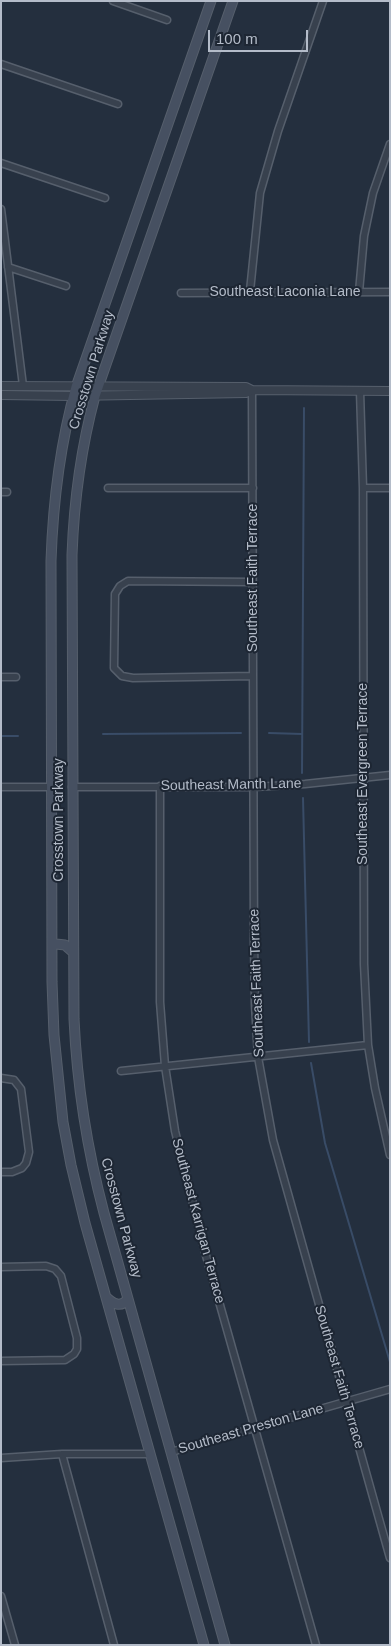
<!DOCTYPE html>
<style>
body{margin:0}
#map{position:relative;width:391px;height:1646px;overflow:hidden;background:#242f3e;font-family:Arial,sans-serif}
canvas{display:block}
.frame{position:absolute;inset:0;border:2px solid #b4bcc9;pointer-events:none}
.scale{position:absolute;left:208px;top:30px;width:100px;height:22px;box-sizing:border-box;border:2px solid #b4bcc9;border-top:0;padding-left:6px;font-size:15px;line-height:18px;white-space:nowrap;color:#b4bcc9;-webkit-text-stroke:4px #1d2633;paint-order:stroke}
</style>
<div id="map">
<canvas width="391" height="1646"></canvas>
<div class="frame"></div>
<div class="scale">100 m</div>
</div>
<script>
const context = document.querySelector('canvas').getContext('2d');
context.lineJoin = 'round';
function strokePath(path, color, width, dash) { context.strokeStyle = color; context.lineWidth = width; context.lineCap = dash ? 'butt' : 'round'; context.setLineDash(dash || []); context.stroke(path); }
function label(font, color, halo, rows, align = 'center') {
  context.font = font + ' Arial,sans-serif'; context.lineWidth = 4; context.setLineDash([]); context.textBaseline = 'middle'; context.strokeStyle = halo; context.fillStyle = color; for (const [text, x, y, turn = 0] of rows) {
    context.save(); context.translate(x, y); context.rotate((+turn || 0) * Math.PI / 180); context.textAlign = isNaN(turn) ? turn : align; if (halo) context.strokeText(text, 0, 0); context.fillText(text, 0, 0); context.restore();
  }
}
const stream = new Path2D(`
 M269,733L302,734
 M103,734L241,733
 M1,736H18
 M302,773L304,408
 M303,798L309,1042
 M311,1063L325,1143L390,1362`);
const minor = new Path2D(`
 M113,1L167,20
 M1,64L118,104
 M1,163L105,198
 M1,209L23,386
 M8,267L66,286
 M250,291L260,193L278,131L323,1
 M359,292L364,236L373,193L390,144
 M181,293L390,292
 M252,390L254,942L255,1004L258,1057L273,1140L390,1558
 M360,391L363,488L364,964L368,1045L375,1088L390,1155
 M108,488H253
 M363,488H390
 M1,492H7
 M253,582L128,581L120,586L115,594L114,668L122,676L133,678L253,676
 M1,677H16
 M160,786V1002L165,1066L175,1131L205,1252L316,1645
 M1,787H52
 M72,787H254L305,784L390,775
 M121,1071L368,1045
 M1,1078L14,1080L21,1089L29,1152L26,1163L22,1168L12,1172H1
 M1,1267L46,1266L55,1269L61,1276L77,1338V1349L74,1354L65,1360L1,1361
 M171,1452L390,1389
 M62,1454L114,1645
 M1,1458L62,1454H150
 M1,1596L15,1645`);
const tertiary = new Path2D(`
 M1,386L246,387L252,390
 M1,395L73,396L246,393L252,390L390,391`);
const secondary = new Path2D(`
 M52,946L56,944L65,945L73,952
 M106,1297C113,1304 121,1308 128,1299
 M204,1645L85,1223L71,1165L63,1122L54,1035L52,982L51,561C53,502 60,444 76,387L211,1
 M225,1645L104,1213C87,1149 77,1085 74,1019L72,555C74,501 81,448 95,396L233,1`);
const streetNames = [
 ["Southeast Laconia Lane",285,292],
 ["Crosstown Parkway",92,370,-73],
 ["Southeast Faith Terrace",253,578,-90],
 ["Southeast Evergreen Terrace",363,774,-90],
 ["Southeast Manth Lane",231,785,-1],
 ["Crosstown Parkway",59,820,-90],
 ["Southeast Faith Terrace",257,983,-92],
 ["Crosstown Parkway",121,1218,75],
 ["Southeast Karrigan Terrace",198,1221,75],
 ["Southeast Faith Terrace",339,1377,74],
 ["Southeast Preston Lane",251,1429,-16]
];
strokePath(stream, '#394c67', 2);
strokePath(minor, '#565f6c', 9);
strokePath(tertiary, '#565f6c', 10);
strokePath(secondary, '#565f6c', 11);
strokePath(minor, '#38414e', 6);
strokePath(tertiary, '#38414e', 8);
strokePath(secondary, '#465061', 9);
label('14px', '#b4bcc9', '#1d2633', streetNames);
</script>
